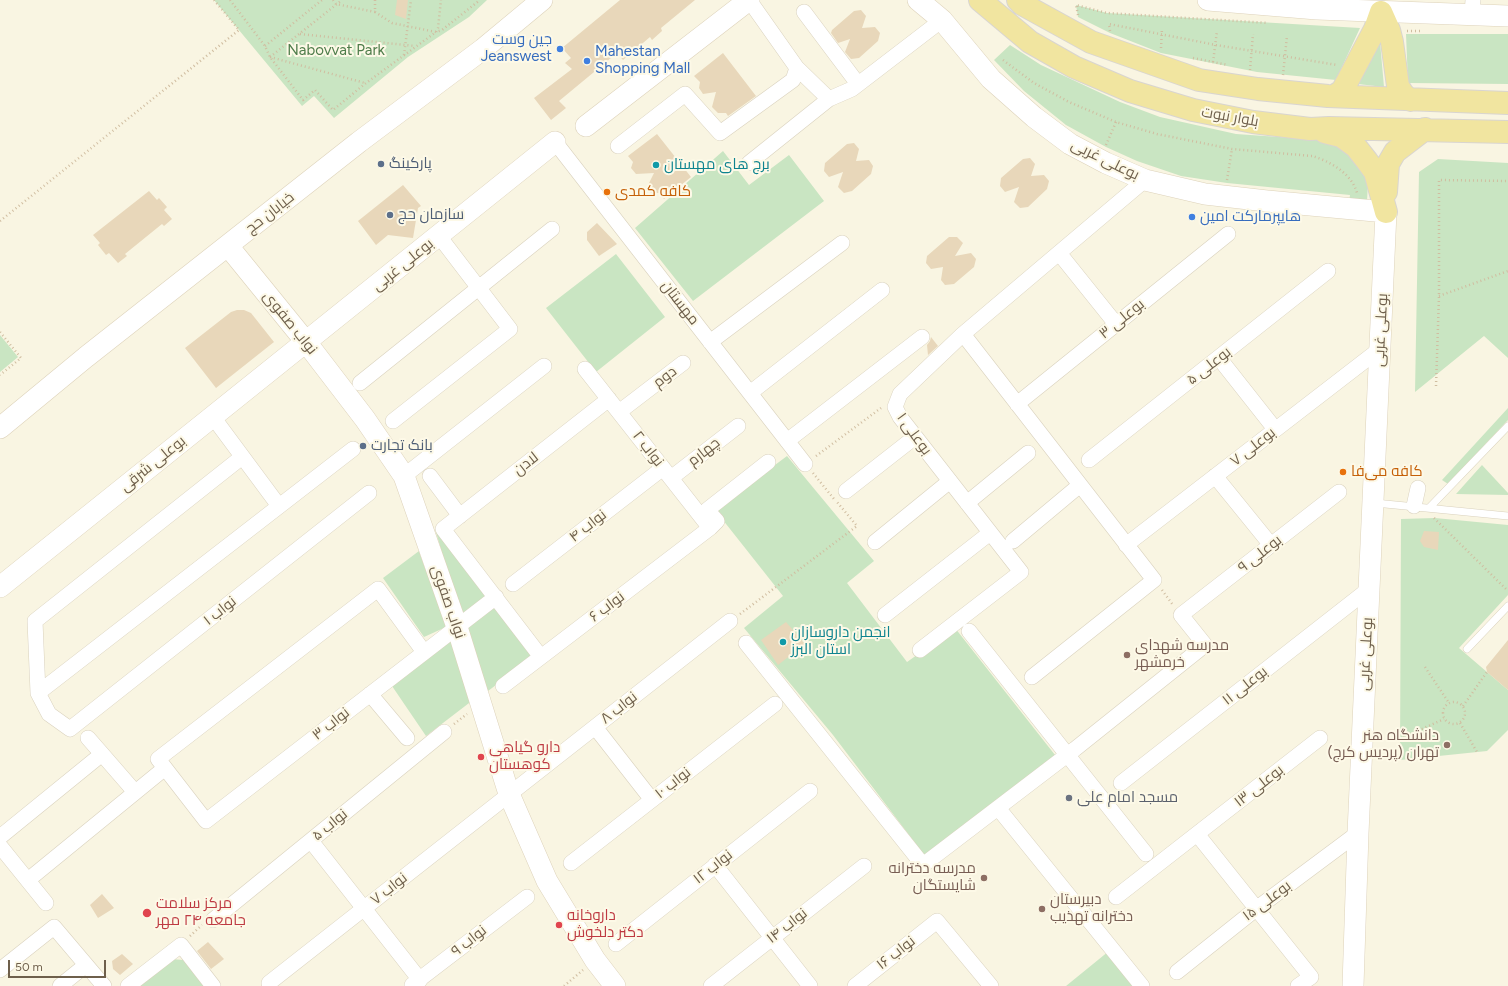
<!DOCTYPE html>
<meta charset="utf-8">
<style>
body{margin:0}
#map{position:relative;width:1508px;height:986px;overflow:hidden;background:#f9f5e2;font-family:Figtree,sans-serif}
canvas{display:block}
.scale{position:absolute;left:8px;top:960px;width:98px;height:18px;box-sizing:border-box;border:2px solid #6e5f4b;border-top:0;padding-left:5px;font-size:12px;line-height:14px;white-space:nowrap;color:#6e5f4b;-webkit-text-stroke:3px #fdf9e7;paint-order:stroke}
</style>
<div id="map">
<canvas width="1508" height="986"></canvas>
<div class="scale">50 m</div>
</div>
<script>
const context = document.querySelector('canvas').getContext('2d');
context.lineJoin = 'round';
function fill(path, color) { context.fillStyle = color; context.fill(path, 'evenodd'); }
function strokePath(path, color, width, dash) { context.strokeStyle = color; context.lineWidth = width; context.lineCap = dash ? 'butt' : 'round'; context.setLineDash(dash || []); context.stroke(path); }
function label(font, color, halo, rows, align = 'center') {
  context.font = font + ' Figtree,Cairo,sans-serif'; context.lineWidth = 4; context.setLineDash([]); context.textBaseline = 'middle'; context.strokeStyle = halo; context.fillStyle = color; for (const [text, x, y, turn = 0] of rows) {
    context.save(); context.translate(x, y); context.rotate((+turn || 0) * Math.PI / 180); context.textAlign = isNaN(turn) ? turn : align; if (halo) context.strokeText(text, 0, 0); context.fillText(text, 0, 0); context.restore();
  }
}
const green = new Path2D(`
 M214,0H487L469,17L408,57L334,118L314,96L302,106Z
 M1076,5L1107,13L1360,28L1336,80L1257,72L1161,53L1110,33L1078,17Z
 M1406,34H1508V84L1408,83Z
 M1380,42L1384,87L1358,84Z
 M1010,45L1041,65L1120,102L1160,117L1236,134L1337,141L1354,154L1368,181L1367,202H1349L1350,195L1227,183L1181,176L1137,161L1106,147L1066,125L1024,91L994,60Z
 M723,151L749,185L789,155L824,201L693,301L635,228Z
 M1438,159L1508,163V358L1484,336L1415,392L1419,172Z
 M616,254L665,317L596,372L546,308Z
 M0,335L18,357L0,372Z
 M1508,408V420L1448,484L1442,480Z
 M787,456L874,561L847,583L907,662L955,628L1055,755L925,856L833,735L744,628L783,596L715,510Z
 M1482,465L1508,493V495L1456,494Z
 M1435,518L1508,525V595L1459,648L1508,690V730L1487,751L1400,760L1401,519Z
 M435,529L488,596L461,617Z
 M419,551L446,627L424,637L383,578Z
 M495,605L536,655L484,694L465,630Z
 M453,636L473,700L426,736L392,686Z
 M1109,951L1137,986H1066Z
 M170,959L184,960L204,986H136Z`);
const building = new Path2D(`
 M397,0H408L406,19L395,15Z
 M620,0H695L661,28L662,31L652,40L650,37L623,60L617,53L559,101L566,108L551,120L534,98L572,69L565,63L571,58L562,48Z
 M861,10L866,16L862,28L875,27L880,33L878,41L859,58L851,59L845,52L850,39L838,43L831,33L832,30L854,11Z
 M723,53L756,96L728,116L726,113H718L712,107L716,92L703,94L699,88L700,82L694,76Z
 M657,134L691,177L664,199L659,193H651L647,187L654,173L636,174L631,168L633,162L628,156Z
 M854,143L859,149L856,161L869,160L873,166L871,174L852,191L844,193L838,187L843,172L829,177L824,171L825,163L847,144Z
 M1030,158L1035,164L1031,176L1044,175L1049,181L1047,189L1028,207L1020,208L1014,202L1019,187L1005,192L1000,186L1001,178L1023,159Z
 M403,185L421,206L418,208L413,238L388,235L376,245L358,221Z
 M149,191L157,200L159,198L167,207L164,210L172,219L164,226L162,224L125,254L127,256L118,263L109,253L106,255L98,245L100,243L93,235Z
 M597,223L617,244L599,256L587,240V232Z
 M949,237H957L963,243L955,256L971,253L976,259L974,267L954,284L945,285L941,280L943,267L931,269L926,263L927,256Z
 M237,310H244L251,313L274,342L216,388L185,348L231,312Z
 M931,337L938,346L928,355L927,345L930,341Z
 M1424,531L1439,532L1438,550L1424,547L1420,541Z
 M786,622L805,644L778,665L761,640Z
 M1508,640V690L1487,672L1486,667Z
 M102,894L114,908L98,918L90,905Z
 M208,942L224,959L211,969L197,951Z
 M122,954L133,964L120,975L113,969L112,961Z`);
const path = new Path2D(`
 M230,0L265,46L270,57L303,100L315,90L333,110L366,83L436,32L438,28L441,0
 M333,0L336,4L375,12
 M375,0V12L392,23L436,32L442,30L480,0
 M1078,15L1076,5L1107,13L1268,23
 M1110,31L1109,24L1216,45L1337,65
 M1407,31H1420
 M300,34L415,46
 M265,46L322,0
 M1161,48L1162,28
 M404,55L411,0
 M270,57L365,83
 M270,57L342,0
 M1193,58L1228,65
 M1003,60L1034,83L1069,102L1116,122L1157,134L1232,149L1312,156C1330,161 1352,174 1357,193
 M1213,62L1217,31
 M1250,70L1253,34
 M1283,75L1287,36
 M1106,145L1116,122
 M1227,180L1232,149
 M0,221L239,30L214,0
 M1439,296L1508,271
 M0,332L21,358L0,375
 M1436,386L1439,296V180L1508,181
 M816,456L881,408
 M813,473L834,499
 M1434,518L1508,591
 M1162,590L1173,605
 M740,614L857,526L837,502
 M1425,667L1449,703
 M1443 713a11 11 0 1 1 22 0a11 11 0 1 1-22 0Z
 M1463,706L1487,672
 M1460,723L1477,752
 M454,724L467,714
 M1400,739L1444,719
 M190,936L202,925
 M564,986L583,970`);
const lane = new Path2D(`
 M1375,503L1508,516
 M1430,507L1508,426
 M1467,649L1508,606`);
const street = new Path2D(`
 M804,12L858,84
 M1472,14L1473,0
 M797,68L829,99L852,89L942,20
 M555,142L805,464
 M618,146L685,94L720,133L793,80L797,68L749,0
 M749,163L829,99
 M1059,253L1116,324
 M963,334L1154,580L1032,677
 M710,342L842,243
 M1219,358L1275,429
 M585,369L710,528
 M360,383L552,229
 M750,393L882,290
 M1017,404L1228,234
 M619,412L683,363
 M213,417L279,506
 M393,421L510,329L439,236
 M787,441L922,337
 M242,457L35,621L38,693L49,714L70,729L369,493
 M1089,460L1328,271
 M404,476L544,366
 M430,476L460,516
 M1215,476L1271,545
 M671,478L738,426
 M846,491L915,437
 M967,503L1028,453
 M1414,506L1418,488
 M1013,541L1080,485
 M875,542L950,481
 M1126,545L1380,349
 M513,584L663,468
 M885,615L990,533
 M969,631L1146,854
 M746,643L923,865L1075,749L1205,645L1181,615L1339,492
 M920,650L1021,572L900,417L895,407L900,394L963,334L1145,180
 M424,652L378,589L158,759L206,821L496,597
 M541,657L443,529L609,399
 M503,686L710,528L717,521L707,510L768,462
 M38,693L353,449
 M370,694L407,738
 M595,727L652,800
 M88,738L102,754
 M1121,783L1369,589
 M998,808L1142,986
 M1197,834L1311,977L1298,986
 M0,837L102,754L135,792
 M311,841L420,980
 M0,846L46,903
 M571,863L775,704
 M715,865L810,986
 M28,880L165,768
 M1116,897L1320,738
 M213,920L444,732
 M616,944L810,791
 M0,970L54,927L104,986
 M1177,972L1256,909L1358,833
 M269,983L730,621
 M412,985L527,897
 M60,986L86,965
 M128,986L181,945L213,986
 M711,986L864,866
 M855,986L937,921L991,986`);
const secondary = new Path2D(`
 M918,0L942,20L991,79L1034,117L1070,144L1106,163L1145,180L1205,194L1267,201L1386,212L1358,833L1353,986
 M1208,0L1317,9L1508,16
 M586,126L749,0
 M228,246L306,342L365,419L404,476L457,627L509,794L547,881L595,960L615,986
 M0,428L86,357L359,142L483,49L542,0
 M0,587L555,142`);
const primary = new Path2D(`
 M980,0L1030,42L1074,67L1130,91L1193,110L1253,122L1310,129L1329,128L1508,132
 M1018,0L1022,4L1091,42L1199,80L1258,89L1328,96L1508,103
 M1381,12L1389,30L1392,42L1398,86L1403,94L1410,100
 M1334,96L1342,91L1347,82L1375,29L1381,12
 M1325,132L1341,136L1356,147L1367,161L1375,172L1386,212
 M1386,192L1388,164L1395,152L1425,129`);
const markers = [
 [560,49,4,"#3f7fe0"],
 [587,61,4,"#3f7fe0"],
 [381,164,4,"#5c6f8a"],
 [656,165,4,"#0f9aa8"],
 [607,192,4,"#e8710a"],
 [390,215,4,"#5c6f8a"],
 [1192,217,4,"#3f7fe0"],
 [363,446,4,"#5c6f8a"],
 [1343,472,4,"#e8710a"],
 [783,642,4,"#0f9aa8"],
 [1127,655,4,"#8d6e63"],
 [1447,745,4,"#8d6e63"],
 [481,757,4,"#e0444e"],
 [1069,798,4,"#6b7280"],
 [984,878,4,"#8d6e63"],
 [1042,909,4,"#8d6e63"],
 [147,913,5,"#e0444e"],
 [559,925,4,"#e0444e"]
];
const shopNames = [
 ["جین وست",552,40,"right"],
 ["Jeanswest",552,57,"right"],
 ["Mahestan",595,52],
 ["Shopping Mall",595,69],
 ["هایپرمارکت امین",1200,217]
];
const parkNames = [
 ["Nabovvat Park",336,51]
];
const streetNames = [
 ["بلوار نبوت",1230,117,10],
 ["بوعلی غربی",1105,160,26],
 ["خیابان حج",270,213,-38],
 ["بوعلی غربی",403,265,-39],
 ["مهستان",680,303,52],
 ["بوعلی ۳",1122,319,-39],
 ["نواب صفوی",290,323,51],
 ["بوعلی غربی",1381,330,-87],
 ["بوعلی ۵",1209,366,-38],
 ["دوم",665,377,-37],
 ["بوعلی ۱",914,434,54],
 ["بوعلی ۷",1253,447,-38],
 ["نواب ۲",648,449,52],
 ["چهارم",704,452,-38],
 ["بوعلی شرقی",153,464,-39],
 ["لادن",526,464,-38],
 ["نواب ۴",588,526,-38],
 ["بوعلی ۹",1260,554,-38],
 ["نواب صفوی",448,602,71],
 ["نواب ۶",607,607,-37],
 ["نواب ۱",220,611,-38],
 ["بوعلی غربی",1366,654,-87],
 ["بوعلی ۱۱",1245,686,-38],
 ["نواب ۸",619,708,-38],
 ["نواب ۳",331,724,-38],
 ["نواب ۱۰",673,783,-38],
 ["بوعلی ۱۳",1259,786,-38],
 ["نواب ۵",330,825,-39],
 ["نواب ۱۲",713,867,-38],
 ["نواب ۷",389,889,-38],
 ["بوعلی ۱۵",1267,901,-37],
 ["نواب ۱۴",787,926,-38],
 ["نواب ۹",469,941,-38],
 ["نواب ۱۶",896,953,-38]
];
const serviceNames = [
 ["پارکینگ",389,164],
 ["سازمان حج",398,215],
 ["بانک تجارت",371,446]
];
const cultureNames = [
 ["برج های مهستان",664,165],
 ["انجمن داروسازان",791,633],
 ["استان البرز",791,650]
];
const foodNames = [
 ["کافه کمدی",615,192],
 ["کافه می‌فا",1351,472]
];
const educationNames = [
 ["مدرسه شهدای",1135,646],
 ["خرمشهر",1135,663],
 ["دانشگاه هنر",1439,736,"right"],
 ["تهران (پردیس کرج)",1439,753,"right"],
 ["مدرسه دخترانه",976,869,"right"],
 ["شایستگان",976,886,"right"],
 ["دبیرستان",1050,900],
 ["دخترانه تهذیب",1050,917]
];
const healthNames = [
 ["دارو گیاهی",489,748],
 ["کوهستان",489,765],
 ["مرکز سلامت",156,904],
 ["جامعه ۲۴ مهر",156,921],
 ["داروخانه",567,916],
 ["دکتر دلخوش",567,933]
];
const worshipNames = [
 ["مسجد امام علی",1077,798]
];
fill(green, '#c9e5c2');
fill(building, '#e8d7ba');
strokePath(lane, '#d9d1bd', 8);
strokePath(street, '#d9d1bd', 16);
strokePath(secondary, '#ddd2ba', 22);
strokePath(primary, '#d9d5d0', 24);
strokePath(path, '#d0bda0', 2.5, [1, 3]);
strokePath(lane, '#fff', 7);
strokePath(street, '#fff', 15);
strokePath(secondary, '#fff', 21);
strokePath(primary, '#f1e5a0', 22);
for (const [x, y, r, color] of markers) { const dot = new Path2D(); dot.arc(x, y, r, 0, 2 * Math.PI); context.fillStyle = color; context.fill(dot); strokePath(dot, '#fdf9e7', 1.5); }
label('15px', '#366cbe', '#fdf9e7', shopNames, 'left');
label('15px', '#4f7d4b', '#fdf9e7', parkNames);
label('15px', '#6e5f4b', '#fdf9e7', streetNames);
label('15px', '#4e5e75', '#fdf9e7', serviceNames, 'left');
label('15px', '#0d838f', '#fdf9e7', cultureNames, 'left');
label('15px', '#c56008', '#fdf9e7', foodNames, 'left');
label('15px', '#785e54', '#fdf9e7', educationNames, 'left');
label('15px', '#be3a42', '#fdf9e7', healthNames, 'left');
label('15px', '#5b616d', '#fdf9e7', worshipNames, 'left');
</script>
